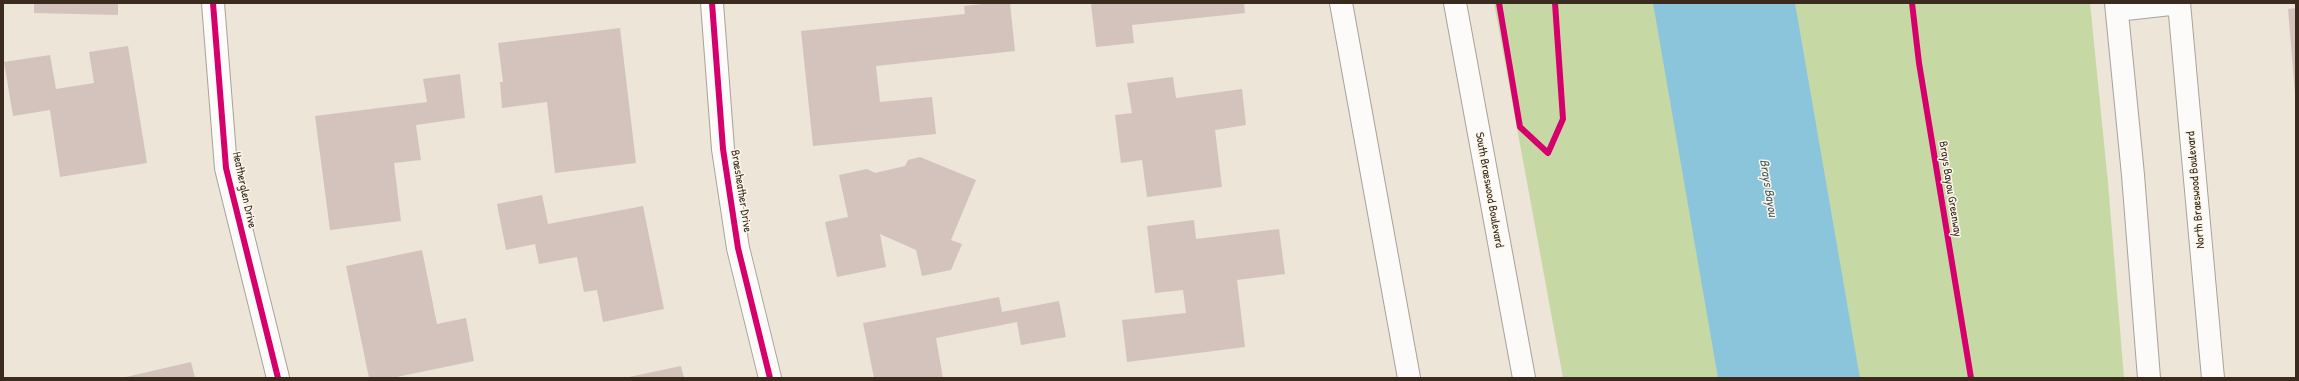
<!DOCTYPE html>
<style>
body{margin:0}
#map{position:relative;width:2299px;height:381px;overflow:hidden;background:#ece5d8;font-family:"Patrick Hand",sans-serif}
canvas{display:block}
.frame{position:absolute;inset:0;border:4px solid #3b2a1e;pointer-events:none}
</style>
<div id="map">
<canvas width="2299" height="381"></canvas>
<div class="frame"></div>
</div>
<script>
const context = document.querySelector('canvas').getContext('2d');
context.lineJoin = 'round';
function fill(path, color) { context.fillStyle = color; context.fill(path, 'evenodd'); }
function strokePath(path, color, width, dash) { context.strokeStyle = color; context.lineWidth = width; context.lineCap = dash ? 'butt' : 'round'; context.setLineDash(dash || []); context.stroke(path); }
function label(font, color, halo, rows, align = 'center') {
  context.font = font + ' "Patrick Hand",sans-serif'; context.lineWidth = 3; context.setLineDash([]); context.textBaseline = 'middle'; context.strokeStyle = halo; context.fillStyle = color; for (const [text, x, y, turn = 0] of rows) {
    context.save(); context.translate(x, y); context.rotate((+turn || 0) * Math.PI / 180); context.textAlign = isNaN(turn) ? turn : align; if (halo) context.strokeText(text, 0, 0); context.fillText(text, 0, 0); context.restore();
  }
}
const green = new Path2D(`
 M1494,3H2090L2108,183L2124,378H1563Z`);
const water = new Path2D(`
 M1653,3H1795L1860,378H1718Z`);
const building = new Path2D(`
 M34,3H118V15L34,13Z
 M992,3H1010L1015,51L876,66L880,102L932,97L936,134L813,146L801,31L965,14L964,6Z
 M1100,3H1244L1245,13L1132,25L1134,43L1096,47L1091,4Z
 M2296,8V94H2295L2288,9Z
 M620,28L636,163L555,173L547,102L502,108L500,82H503L498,43Z
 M128,46L147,163L60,177L50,110L13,116L4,62L50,55L56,89L94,83L89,52Z
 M460,74L465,118L416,125L421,160L394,163L401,221L330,230L315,116L427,102L423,79Z
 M1173,77L1176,98L1242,89L1246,125L1215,130L1222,187L1147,197L1142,160L1121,163L1115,115L1132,113L1127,83Z
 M920,157L976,180L951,240L962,244L951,270L922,276L916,250L880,234L886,267L837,277L825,222L848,217L839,175L867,169L875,173L905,166L908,160Z
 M542,195L548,224L643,206L664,309L603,322L597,290L584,292L577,257L539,264L535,244L506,250L497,204Z
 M1194,220L1196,239L1279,229L1285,274L1237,280L1245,347L1127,362L1122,320L1186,313L1183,290L1155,293L1147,226Z
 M422,250L437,324L466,318L474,361L392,378H369L346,266Z
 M999,297L1002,312L1059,301L1066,337L1021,345L1017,322L936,338L943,378H874L863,323Z
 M191,362L195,378H126V377Z
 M681,366L684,378H629V377Z`);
const minor = new Path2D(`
 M213,3L226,168L278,378
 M712,3L723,149L738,248L770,378`);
const secondary = new Path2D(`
 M1341,3L1409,378
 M1455,3L1524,378
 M2116,3L2133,175L2149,378
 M2179,3L2213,378
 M2117,10L2179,3`);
const cycleway = new Path2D(`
 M213,3L226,168L278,378
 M712,3L723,149L738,248L770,378
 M1499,3L1520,127L1548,153L1563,119L1555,3
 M1912,3L1919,63L1971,378`);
const streetNames = [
 ["Brays Bayou Greenway",1950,189,81],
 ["Heatherglen Drive",244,190,78],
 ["South Braeswood Boulevard",1489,190,80],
 ["North Braeswood Boulevard",2196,190,-95],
 ["Braesheather Drive",741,191,81]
];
const waterNames = [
 ["Brays Bayou",1768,188,81]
];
fill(green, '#c6d9a5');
fill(water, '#8bc5dc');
fill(building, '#d4c3bc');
strokePath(minor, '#a9a299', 24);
strokePath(secondary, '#a9a299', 24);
strokePath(minor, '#fcfbf9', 22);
strokePath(secondary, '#fcfbf9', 22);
strokePath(cycleway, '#d6006c', 6);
label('12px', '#3b2a1e', '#fbf7ec', streetNames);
label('italic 13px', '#485b61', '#fbf7ec', waterNames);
</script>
